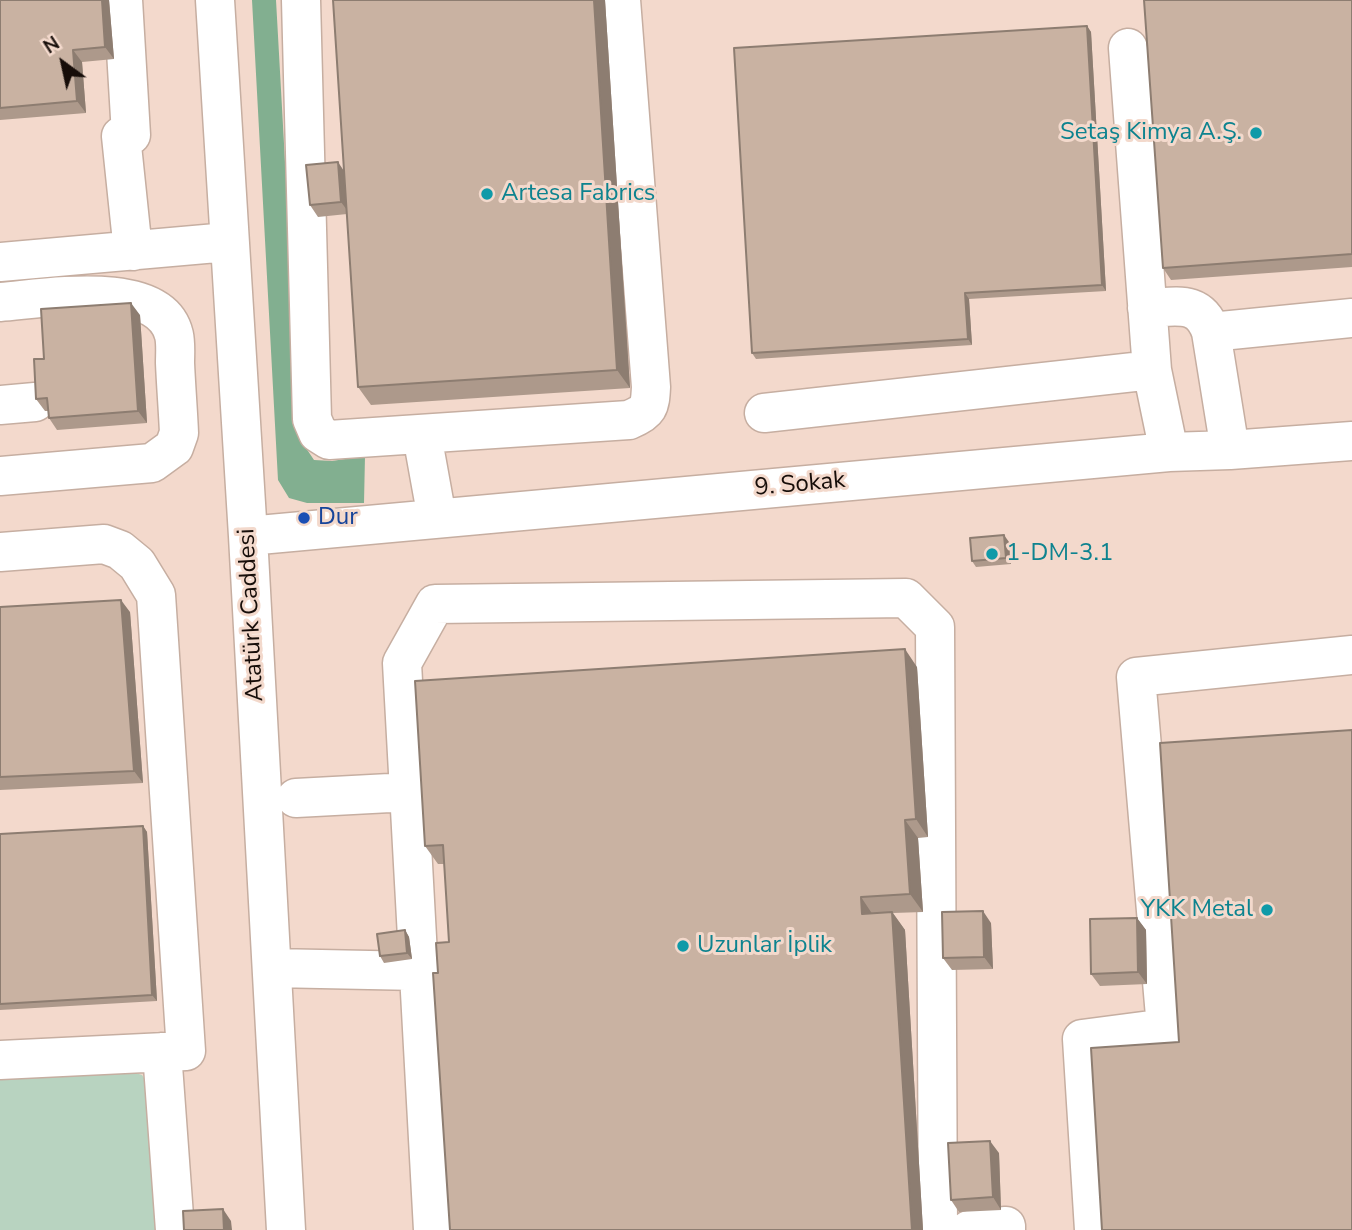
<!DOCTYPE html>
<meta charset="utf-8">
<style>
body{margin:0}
#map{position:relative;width:1352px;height:1230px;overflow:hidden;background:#f3d9cc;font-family:"Nunito Sans",sans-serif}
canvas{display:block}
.north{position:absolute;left:28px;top:28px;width:70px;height:70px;-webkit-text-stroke:5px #f3d9cc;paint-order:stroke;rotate:327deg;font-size:19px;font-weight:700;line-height:28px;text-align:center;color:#160d09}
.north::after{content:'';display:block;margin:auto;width:24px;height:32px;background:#160d09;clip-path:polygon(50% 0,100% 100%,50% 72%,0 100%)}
</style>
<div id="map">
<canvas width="1352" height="1230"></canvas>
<div class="north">N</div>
</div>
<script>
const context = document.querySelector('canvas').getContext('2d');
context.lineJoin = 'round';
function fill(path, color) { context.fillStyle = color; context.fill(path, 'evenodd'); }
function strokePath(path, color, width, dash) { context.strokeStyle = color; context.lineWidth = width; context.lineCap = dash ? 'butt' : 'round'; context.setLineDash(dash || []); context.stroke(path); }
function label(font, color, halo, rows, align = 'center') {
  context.font = font + ' "Nunito Sans",sans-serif'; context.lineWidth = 6; context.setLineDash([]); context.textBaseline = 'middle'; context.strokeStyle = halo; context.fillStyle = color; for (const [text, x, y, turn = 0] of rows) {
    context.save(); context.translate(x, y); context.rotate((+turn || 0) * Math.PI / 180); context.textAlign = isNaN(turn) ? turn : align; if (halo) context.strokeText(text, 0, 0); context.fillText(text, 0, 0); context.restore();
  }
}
const green = new Path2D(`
 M129,1071L142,1075L147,1082L156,1230H0V1079Z`);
const forest = new Path2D(`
 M252,0H276L300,431L306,448L314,460L332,461L365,456L364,503H307L289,498L278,480Z`);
const minor = new Path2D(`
 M123,0L131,135L121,136L133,251
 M215,0L248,536L286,1230
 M301,0L312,419L318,433L329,440L629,420C649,412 650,407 651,387L621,0
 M1128,48L1152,370L1169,452
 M0,262L228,242
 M0,302C43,299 160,277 174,335C176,344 175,354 175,363C176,386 178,410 179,433L174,447L152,463L0,476
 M1147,308C1176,307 1200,299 1211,332
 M0,405L35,402
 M764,413L1152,370
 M422,435L437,518
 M1230,450L1211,332L1352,318
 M248,536L1169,452L1230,450L1352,441
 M0,552L104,544L120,550L137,564L156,595L186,1051L0,1060
 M296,798L409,792
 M272,968L418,971
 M162,1052L175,1230
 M433,1230L402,663L435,604L906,598L935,627L938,1230
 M969,1230L1006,1226V1230
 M1094,1230L1082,1039L1166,1028L1136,677L1352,655`);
const wall = new Path2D(`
 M0,0H109L114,59L82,62L86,113L0,120Z
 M333,0H605L630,388L371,405L358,387L347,214L318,217L310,205L344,172Z
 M1352,0V267L1171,280L1163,268Z
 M1087,26L1091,32L1106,291L969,299L972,345L756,359L752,353Z
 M140,315L147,423L57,430L49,418L48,411H45L36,399L44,359Z
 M1009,542L1011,564L976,567L972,561Z
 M0,607L130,612L143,783L0,790Z
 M917,667L928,837L918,838L923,912L893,913L905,930L923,1230H450L438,973L449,942L444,864H438L425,846Z
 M143,826L147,832L157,1001L0,1010V834Z
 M1137,918L1146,930L1147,984L1100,986L1091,974Z
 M991,923L993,969L952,970L943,958Z
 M405,930L409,937L412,959L384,963L380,956Z
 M999,1153L1001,1210L959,1212L951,1200Z`);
const shadedWall = new Path2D(`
 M102,0H109L114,59L105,47Z
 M594,0H605L630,388L617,370Z
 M1087,26L1091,32L1106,291L1102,285Z
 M73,50L82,62L86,113L77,101Z
 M338,162L346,174L350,214L341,202Z
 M965,293L969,299L972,345L968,339Z
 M131,303L140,315L147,423L138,411Z
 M1004,535L1009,542L1011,564L1006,558Z
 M121,600L130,612L143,783L134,771Z
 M905,649L917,667L928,837L916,819Z
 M905,820L918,838L923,912L910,894Z
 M143,826L147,832L157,1001L152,995Z
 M861,897L873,915L862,914Z
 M983,911L991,923L993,969L984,957Z
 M892,912L905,930L923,1230H912Z
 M1137,918L1146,930L1147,984L1138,972Z
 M405,930L409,937L412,959L407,953Z
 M990,1141L999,1153L1001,1210L993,1197Z
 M223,1209L231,1221L232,1230H224Z`);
const building = new Path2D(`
 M0,0H102L105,47L73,50L77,101L0,108Z
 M333,0H594L617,370L358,387Z
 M1144,0H1352V254L1163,268Z
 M1087,26L1102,285L965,293L968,339L752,353L734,48Z
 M338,162L341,202L310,205L306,165Z
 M131,303L138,411L49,418L47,398L36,399L34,359H44L41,309Z
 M1004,535L1006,558L972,561L970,538Z
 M121,600L134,771L0,777V607Z
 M905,649L916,819L905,820L910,894L861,897L862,914L892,912L912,1230H450L433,973H438L436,943L449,942L443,845L425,846L415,681Z
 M1352,730V1230H1102L1091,1048L1179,1042L1160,743Z
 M143,826L152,995L0,1004V834Z
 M983,911L984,957L943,958L942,912Z
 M1137,918L1138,972L1091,974L1090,919Z
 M405,930L407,953L380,956L377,934Z
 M990,1141L993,1197L951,1200L948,1143Z
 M223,1209L224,1230H184L183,1211Z`);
const markers = [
 [1256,133,7,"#0f9aa8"],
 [487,194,7,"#0f9aa8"],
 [304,518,7,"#1a4fb4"],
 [992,554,7,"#0f9aa8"],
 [1267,910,7,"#0f9aa8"],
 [683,946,7,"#0f9aa8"]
];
const cultureNames = [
 ["Setaş Kimya A.Ş.",1242,133,"right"],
 ["Artesa Fabrics",501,194],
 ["1-DM-3.1",1006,554],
 ["YKK Metal",1253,910,"right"],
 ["Uzunlar İplik",697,946]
];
const streetNames = [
 ["9. Sokak",800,485,-5],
 ["Atatürk Caddesi",252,615,-93]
];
const transitNames = [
 ["Dur",318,518]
];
fill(green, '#b8d3c0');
fill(forest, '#82af90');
strokePath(minor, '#c6aea1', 41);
strokePath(minor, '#fff', 38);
fill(wall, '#ad998b');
fill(shadedWall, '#8d7d71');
fill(building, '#c9b2a2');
strokePath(building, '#8d7d71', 2);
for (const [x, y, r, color] of markers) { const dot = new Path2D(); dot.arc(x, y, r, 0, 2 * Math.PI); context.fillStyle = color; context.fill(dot); strokePath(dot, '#f3d9cc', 2.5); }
label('24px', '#0d838f', '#f3d9cc', cultureNames, 'left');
label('24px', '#160d09', '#f3d9cc', streetNames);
label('24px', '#164399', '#f3d9cc', transitNames, 'left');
</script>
